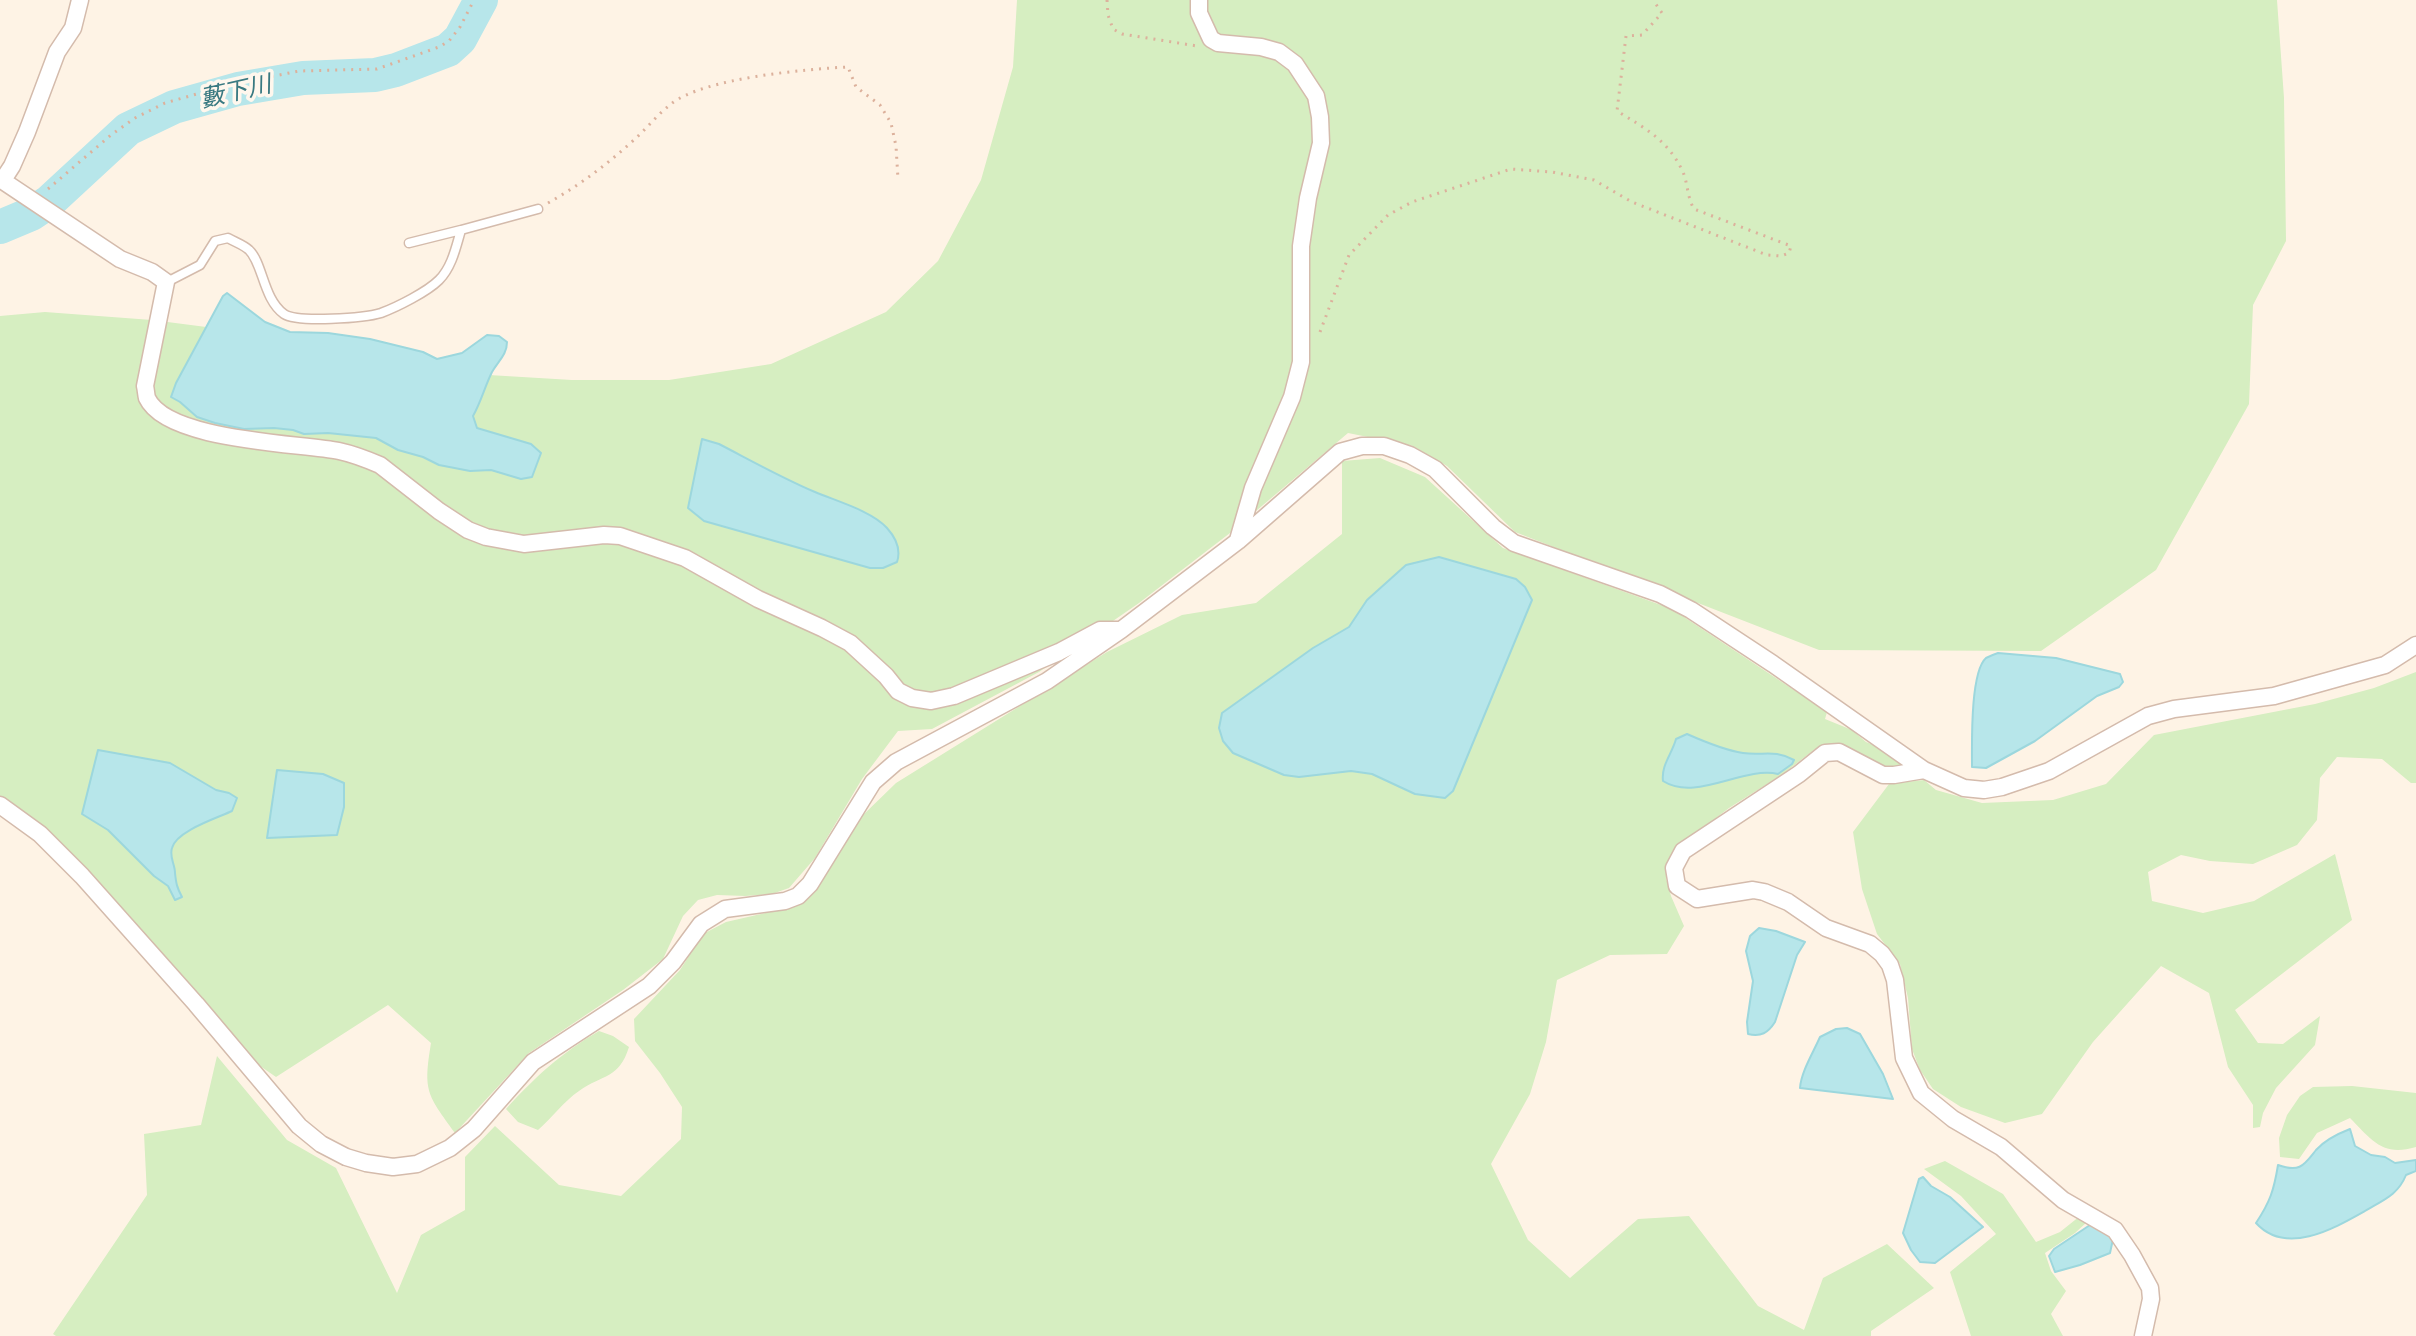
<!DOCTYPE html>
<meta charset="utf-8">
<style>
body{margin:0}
canvas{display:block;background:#fef3e5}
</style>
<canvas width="2416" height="1336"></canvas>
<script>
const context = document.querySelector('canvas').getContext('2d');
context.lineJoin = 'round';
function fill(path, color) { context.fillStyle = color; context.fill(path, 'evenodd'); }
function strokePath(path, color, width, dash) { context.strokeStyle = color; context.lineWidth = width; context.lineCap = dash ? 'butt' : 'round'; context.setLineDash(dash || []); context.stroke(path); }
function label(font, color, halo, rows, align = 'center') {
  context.font = font + ' Signika,"Noto Sans JP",sans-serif'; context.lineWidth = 7; context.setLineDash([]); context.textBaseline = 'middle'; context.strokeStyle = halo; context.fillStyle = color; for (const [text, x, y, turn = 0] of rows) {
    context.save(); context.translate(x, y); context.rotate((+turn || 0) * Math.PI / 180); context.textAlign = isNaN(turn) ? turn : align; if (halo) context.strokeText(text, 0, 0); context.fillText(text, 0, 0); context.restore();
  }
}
const green = new Path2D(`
 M1017,0H2277L2284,98L2286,241L2253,305L2249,404L2156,570L2041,651L1819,650L1515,532L1447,466L1413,446L1348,433L1230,533L1139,603L1039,672L932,729L898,731L862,779L815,858L789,888L772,894L745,896L717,895L698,900L683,916L663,959L623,990L529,1053L455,1133C427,1094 423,1092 431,1043L388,1005L276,1077L250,1059L129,915L41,825L0,798V316L45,312L152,320L307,340L439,372L572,380H669L771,364L886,312L938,261L981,180L1013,67Z
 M1380,458L1425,477L1503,548L1672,609L1827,712L1825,719L1852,730L1866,742L1881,748L1904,765L1890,769L1827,745L1815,749L1783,774L1729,808L1681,845L1668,867L1666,878L1671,896L1684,926L1667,954L1610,955L1557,980L1546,1042L1530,1094L1491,1164L1528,1240L1570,1278L1638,1219L1689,1216L1758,1306L1804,1330L1823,1278L1887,1244L1934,1288L1871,1331V1336H56L53,1334L147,1195L144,1134L201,1125L217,1056L287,1140L336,1168L397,1293L421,1235L465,1210V1157L495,1126L559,1185L621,1196L681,1139L682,1107L660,1073L635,1041L634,1019L680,970L703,934L726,922L796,906L818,887L860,818L896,783L1107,652L1182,615L1256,603L1342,534V461Z
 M2416,672V783H2411L2382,759L2337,757L2320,778L2317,820L2297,845L2253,864L2210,861L2181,855L2148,872L2152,901L2203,913L2254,901L2335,854L2352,920L2235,1010L2258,1043L2283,1044L2320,1016L2315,1045L2276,1088L2263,1113L2260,1127L2253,1128V1105L2228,1067L2209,993L2161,966L2093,1042L2042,1114L2005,1123L1961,1107L1933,1089L1920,1070L1912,1049L1908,998L1900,964L1877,934L1862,889L1853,832L1889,784L1924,780L1936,790L1982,803L2053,800L2106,784L2154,735L2315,704L2374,688Z
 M599,1031L613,1036L629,1047C619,1079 603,1074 579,1091C564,1101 552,1118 538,1130L518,1122L506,1109C535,1077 561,1053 599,1031Z
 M2352,1086L2416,1093V1147C2382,1157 2372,1140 2350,1118L2317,1133L2299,1159L2280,1157L2279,1138L2287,1115L2300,1096L2313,1087Z
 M1945,1161L2003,1194L2036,1242L2060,1232L2080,1216L2087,1222L2075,1233L2045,1253L2051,1271L2066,1291L2051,1314L2063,1336H1971L1950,1272L1996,1234L1961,1196L1924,1169Z`);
const water = new Path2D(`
 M227,293L265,322L290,332L328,333L370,339L423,352L437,359L462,353L487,335L499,336L507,342C507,355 498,361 492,372C485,386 481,402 473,416L477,428L531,444L541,453L532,477L521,479L491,470L470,471L439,465L423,457L398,450L376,438L328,433L304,434L293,430L274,428L244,429L215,423L197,417L180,402L171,397L176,383L223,296Z
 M702,439L719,444C750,460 782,478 815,492C836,501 872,511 887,528C896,538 901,550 897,562L883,568H870L704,521L688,508Z
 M1439,557L1516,579L1525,587L1532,600L1453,791L1445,798L1415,794L1372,774L1351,771L1299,777L1284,775L1233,753L1223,741L1219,728L1222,713L1313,648L1349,627L1367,600L1406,565Z
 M1998,653L2056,658L2120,674L2123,682L2119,687L2097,696L2035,741L1986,768L1972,767C1972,745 1970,672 1986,658C1988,657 1995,654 1998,653Z
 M1687,734C1705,742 1724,750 1743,753C1763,756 1774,749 1794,760L1792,764L1778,774C1743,766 1696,802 1663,781C1661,765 1672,754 1676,739Z
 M98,750L170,763L216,790L229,793L237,798L232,811C217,818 176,831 172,848C169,857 175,864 175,873C176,883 177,888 182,897L175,900L168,886L154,876L108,830L82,814Z
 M277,770L323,774L344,783V807L337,835L267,838Z
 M1759,928L1776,931L1805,942L1797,955L1775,1022C1768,1033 1761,1037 1748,1034L1747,1022L1753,981L1746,951L1750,936Z
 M1847,1028L1860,1034L1883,1074L1893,1099L1800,1088C1801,1072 1813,1053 1820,1037L1836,1029Z
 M2350,1129L2355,1146L2371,1155L2385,1157L2395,1163L2416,1160V1171L2406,1175C2398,1195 2383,1200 2365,1211C2333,1229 2286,1256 2256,1223C2270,1202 2274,1190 2278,1165C2300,1173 2304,1165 2316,1150C2325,1140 2337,1134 2350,1129Z
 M1923,1177L1931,1186L1950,1197L1983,1227L1935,1263L1920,1262L1911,1250L1903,1233L1919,1179Z
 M2093,1223L2108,1232L2113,1239L2110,1253L2080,1265L2055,1272L2049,1256L2054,1249Z`);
const river = new Path2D(`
 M0,227L31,214L49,202L128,129L174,107L238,89L303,78L375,75L396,70L448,50L460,39L481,0`);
const path = new Path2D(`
 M1107,0L1108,15L1113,29L1122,34L1197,46
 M48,189L111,135L135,118L165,103L225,86L299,71L377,69L439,47L449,41L460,27L474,0
 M548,203C580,185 609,163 636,138C648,127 658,114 671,104C703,78 807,69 848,67L856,87L880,105L891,123L896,146L898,179
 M1320,332L1349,255L1388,215L1412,202L1511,169L1552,172L1594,180L1632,202L1767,255L1781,256L1789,253L1791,246L1694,209C1687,197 1688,184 1683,172C1668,140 1646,129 1617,111L1626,36L1642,35L1662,13L1653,0`);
const service = new Path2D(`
 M409,243L461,230
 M167,282L200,265L215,241L228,238C235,242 244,245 249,250C263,263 263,299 284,314C297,323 365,318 381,313C397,307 427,292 439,280C452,267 456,247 461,230L538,209`);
const minor = new Path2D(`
 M1199,0V13L1211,39L1218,43L1261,47L1279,52L1295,64L1316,96L1320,117L1321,143L1308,198L1301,246V362L1292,397L1253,488L1238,540
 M0,179L120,259L152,272L166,282L145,386C146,390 146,394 147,398C167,441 298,443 339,451C353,454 366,459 380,465L439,511L468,530L486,537L524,544L604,535L620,536L685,558L758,599L822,628L850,643L886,676L898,691L912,698L931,701L954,696L1059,652L1100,630H1121
 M3,180L12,166L27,132L57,52L73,28L80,0
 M1924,770L1894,775H1883L1839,752L1825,753L1799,774L1683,851L1674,868L1677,886L1697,899L1753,890L1764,892L1788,902L1826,928L1870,944L1882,954L1890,965L1895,980L1904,1058L1921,1093L1953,1119L2001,1147L2063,1200L2115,1230L2132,1255L2150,1288L2151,1299L2143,1336
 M0,805L40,834L82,876L196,1004L299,1126L321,1144L346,1157L366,1163L393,1167L417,1164L450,1148L474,1129L533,1062L649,986L673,962L701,924L725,909L785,901L798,896L810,884L873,782L896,762L1047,681L1121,630L1238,541L1340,452L1362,446H1384L1410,455L1435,469L1493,527L1514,543L1660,594L1691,610L1773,664L1924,770L1964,788L1984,790L2002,787L2049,771L2148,716L2174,709L2274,696L2385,665L2416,645`);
const waterNames = [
 ["藪下川",236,93,-13]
];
fill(green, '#d6eec1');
fill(water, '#b7e6ea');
strokePath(water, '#9cd7dd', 2);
strokePath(river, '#b7e6ea', 34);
strokePath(service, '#d4bbac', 11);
strokePath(minor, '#d4bbac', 19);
strokePath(path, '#dcb19c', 3, [2, 6]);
strokePath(service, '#fff', 8);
strokePath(minor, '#fff', 16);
label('italic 24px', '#397981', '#fff7ed', waterNames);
</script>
